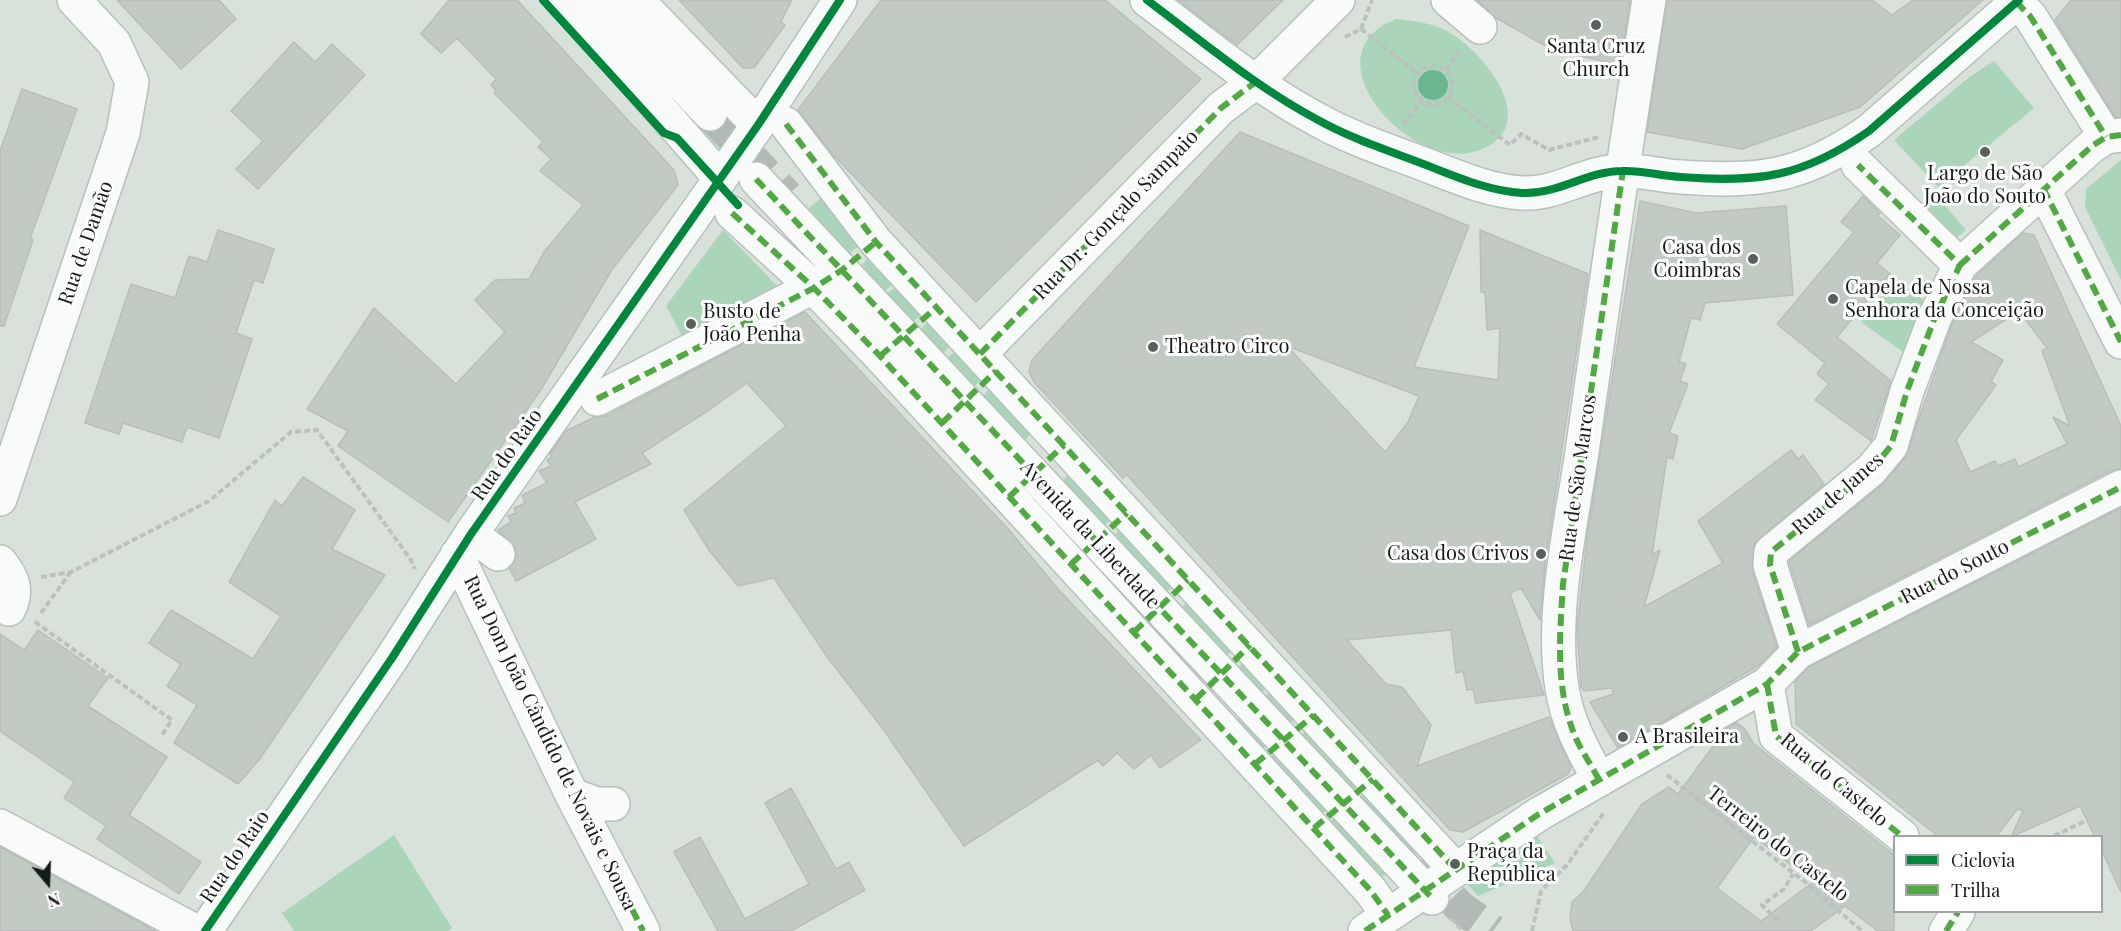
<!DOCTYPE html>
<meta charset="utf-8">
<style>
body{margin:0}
#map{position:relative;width:2121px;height:931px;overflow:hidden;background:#d8e2db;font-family:"Playfair Display",serif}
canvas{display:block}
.legend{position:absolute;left:1893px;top:835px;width:210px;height:78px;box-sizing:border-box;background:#fff;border:2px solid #a1a4a3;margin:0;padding:8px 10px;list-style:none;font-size:18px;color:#151c18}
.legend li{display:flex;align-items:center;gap:12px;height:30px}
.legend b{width:30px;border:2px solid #a1a4a3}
.north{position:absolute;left:18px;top:853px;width:60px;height:60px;-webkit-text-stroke:4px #fff;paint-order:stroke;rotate:161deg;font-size:16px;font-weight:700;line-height:24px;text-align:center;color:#151c18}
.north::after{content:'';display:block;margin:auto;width:21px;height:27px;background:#151c18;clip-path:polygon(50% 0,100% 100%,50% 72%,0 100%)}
</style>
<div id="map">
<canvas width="2121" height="931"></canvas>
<ul class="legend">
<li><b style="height:8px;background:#00873e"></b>Ciclovia</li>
<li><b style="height:8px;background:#51a942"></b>Trilha</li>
</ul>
<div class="north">N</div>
</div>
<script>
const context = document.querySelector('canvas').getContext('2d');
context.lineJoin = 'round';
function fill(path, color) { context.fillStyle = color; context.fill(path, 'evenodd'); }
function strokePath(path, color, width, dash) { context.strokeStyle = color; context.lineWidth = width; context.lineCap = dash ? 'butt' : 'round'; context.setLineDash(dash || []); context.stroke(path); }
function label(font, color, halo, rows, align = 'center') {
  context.font = font + ' "Playfair Display",serif'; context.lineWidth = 6; context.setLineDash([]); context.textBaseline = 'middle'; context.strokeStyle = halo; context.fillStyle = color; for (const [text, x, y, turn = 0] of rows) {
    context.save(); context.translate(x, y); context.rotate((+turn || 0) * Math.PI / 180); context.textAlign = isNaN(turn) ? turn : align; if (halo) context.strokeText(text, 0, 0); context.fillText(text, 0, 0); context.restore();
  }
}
const green = new Path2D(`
 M1396,19C1416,21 1435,23 1452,34C1487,56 1542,126 1480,150C1411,176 1304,54 1396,19Z
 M1994,61L2034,108L1938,187L1894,140L1968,78Z
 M2121,160V280L2085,207L2086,189Z
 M1938,197L1966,230L1955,239L1924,209Z
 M821,198L862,243L849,254L808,209Z
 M723,230L781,290L684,340L666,306Z
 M873,254L896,281L883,293L862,264Z
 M1895,278L1926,302L1903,352L1861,322Z
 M900,284L926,312L911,323L885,295Z
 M928,322L950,346L940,356L916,334Z
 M955,351L981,380L969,391L943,361Z
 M989,390L1031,434L1019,446L977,402Z
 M1071,472L1113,518L1100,530L1059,484Z
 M1124,525L1176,583L1165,594L1149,580L1115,534Z
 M1191,598L1236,646L1224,659L1195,621L1181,609Z
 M1246,660L1271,685L1259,694L1234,672Z
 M1274,687L1300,715L1288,725L1264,698Z
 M1248,710L1273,740L1263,748L1237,720Z
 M1311,727L1362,782L1350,794L1298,738Z
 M1282,748L1334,804L1323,813L1270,757Z
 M1366,790L1420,850L1405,861L1354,802Z
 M1338,815L1390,870L1377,881L1324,827Z
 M1535,833L1555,863L1478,896L1460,876Z
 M394,835L452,928L448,931H294L282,913Z`);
const water = new Path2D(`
 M1418 85a15 15 0 1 1 30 0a15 15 0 1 1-30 0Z`);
const building = new Path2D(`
 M117,0H219L236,19L181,69Z
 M449,0H517L674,170L678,185L611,271L542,388L448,522L338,446L348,431L307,409L374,308L456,384L505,332L475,300L495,280L529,279L544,252L583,205L540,171L551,159L538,147L543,142L494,93L496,91L491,85L496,79L457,38L441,53L421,34Z
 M679,0H792L781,22L785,25L754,68H743Z
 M881,0H1105L1201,79L976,302L834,156L798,110Z
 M1178,0H1283L1237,45Z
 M1477,0H1630L1620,65L1553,50L1496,18Z
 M1667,0H1872L1892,15L1913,0H1983L1860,107L1742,149L1647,132Z
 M2071,0H2121V117H2115L2055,20Z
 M294,42L315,62L332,44L365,75L258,189L236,169L263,141L231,111Z
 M22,89L77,109L30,239L33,240L4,326H0V151Z
 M1240,132L1469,226L1414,367L1498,380L1500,328L1487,330L1485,293L1481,292L1480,230L1588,274L1545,564L1540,620L1521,588L1510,593L1544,695L1476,703L1473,689L1467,690L1463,671L1456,673L1451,630L1347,640L1386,684L1402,687L1431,725L1417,766L1549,717L1571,767L1568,774L1463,832L1450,830L1127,475L1123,478L1034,382L1029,372L1032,360ZM1287,346L1419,396L1408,422L1385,452Z
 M1863,196L1880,213L1878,216L1900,235L1877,263L1890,274L1837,337L1891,381L1871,441L1815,400L1829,384L1817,374L1825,363L1777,324L1854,232L1841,222Z
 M1640,201L1696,213L1786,206L1793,295L1705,303L1700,320L1691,318L1679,362L1686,364L1680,381L1688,384L1669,433L1678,436L1673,459L1667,457L1652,555L1660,550L1644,607L1723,563L1698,521L1791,450L1798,459L1803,455L1824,484L1754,544L1752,571L1777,647L1758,666L1618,748L1590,702L1613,694L1612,688L1584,691L1581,687L1577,629L1587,538Z
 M218,230L274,249L263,283L254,280L236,333L252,339L219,438L187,427L182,442L123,423L119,434L85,423L131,284L175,298L189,256L207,262Z
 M2023,233L2034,235L2121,426V468L2112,470L1809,625L1789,561L1883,484L1905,458L1952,324L1975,277ZM2019,311L2047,348L2042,351L2070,426L2053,417L2067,444L2018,467L2015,459L1998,466L1995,461L1970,472L1956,440L1996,385L1991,382L2003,360L1971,342Z
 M805,312L1010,531L1057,588L1201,740L1160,768L1151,755L1134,769L1117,753L1103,766L1098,760L964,846L883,729L828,658L774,578L738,586L709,550L684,510L786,426L747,383L709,410L642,453L651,464L575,502L596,539L516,581L509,568L516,557L515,547L498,530L511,522L508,516L516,513L514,508L525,503L522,495L547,483L539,471L551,466L547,460L552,457L550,454L566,431L595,417L606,416Z
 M303,477L355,510L332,549L385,575L259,760L238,784L174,743L197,705L167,686L181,664L149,643L171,610L253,659L281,616L229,582L275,500L282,506Z
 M2121,508V892L2102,851V837H2095L2080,806L2011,837L2023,811L2018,808L1996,837H1939L1796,724L1795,682L1809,667Z
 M38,630L108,678L88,706L167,757L129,815L201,862L179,894L97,839L106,826L64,798L74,782L0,731V634L24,650Z
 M1736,723L1744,728L1753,743L1894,855V931H1878L1845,906L1811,931H1573L1570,918L1572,902L1583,892L1642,804L1669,787L1678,794L1717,741V734ZM1754,837L1813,882L1761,921L1717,888Z
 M791,788L836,869L849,862L865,890L791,931H718L674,852L700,837L745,919L809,884L765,803Z
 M0,847L155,931H0Z`);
const majorTunnel = new Path2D(`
 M710,114L787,196
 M1418,863L1460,907L1493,931`);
const path = new Path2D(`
 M1361,29L1372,0
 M1345,37L1361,29L1417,73
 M1414 85a19 19 0 1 1 38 0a19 19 0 1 1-38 0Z
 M1446,70L1462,48
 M1448,97L1510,145L1521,134L1549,150L1599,137
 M1403,125L1422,101
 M41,577L71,572L209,501L291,432L317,430L411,560L415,569
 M41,613L70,573
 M35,622L172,720L162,735
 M1667,775L1805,882L1862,931
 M2054,836L2087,820
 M1451,918L1463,931
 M1778,921L1762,905L1784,889L1793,874
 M1532,931L1541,891L1567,865L1603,814`);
const minor = new Path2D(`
 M565,0L720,178
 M637,0L758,125
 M1147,0C1202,41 1257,88 1318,120C1352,139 1390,151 1426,165C1457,177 1489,191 1522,193C1557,195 1587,171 1622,171C1642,170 1661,176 1681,177C1759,183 1803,177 1869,131L2019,0
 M1448,0L1480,27
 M2016,2L2030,16L2106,137
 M786,124L876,242L1455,869
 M756,179L1432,898
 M2043,188L2121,342
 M732,213L814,288L880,356L1370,890L1388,915
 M1960,265L2092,146L2106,137L2121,135
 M980,354L1221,108L1257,81L1338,0
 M597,399L832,277
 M0,499L123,133L132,82L114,43L74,0
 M471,534L498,554
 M457,555L572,795L643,931
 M0,562C13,578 18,590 9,609
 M1798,652L1770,565L1771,552L1871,470L1891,446L1907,391L1935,317L1960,265L1858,165
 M1767,684L1776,736L1902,836
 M1599,780C1583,750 1567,722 1562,688C1550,612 1572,521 1583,445C1604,296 1625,148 1649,0
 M572,795L597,804H613
 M0,826L195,931
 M205,931L392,658L471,534L758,125L840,0
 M1365,931L1539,814L1767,684L1798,652L2121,487
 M1946,931L1958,912`);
const major = new Path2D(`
 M603,0L710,114`);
const quiet = new Path2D(`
 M2016,2L2030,16L2106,137
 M786,124L876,242L1455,869
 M756,179L1432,898
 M2043,188L2121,342
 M732,213L814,288L880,356L1370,890L1388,915
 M1960,265L2092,146L2106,137L2121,135
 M980,354L1221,108L1257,81
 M880,356L937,307
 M597,399L814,288L842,270L876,242
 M942,423L996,371
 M1009,497L1064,445
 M1071,564L1127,513
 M1134,632L1188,580
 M1798,652L1770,565L1771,552L1871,470L1891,446L1907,391L1935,317L1960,265L1858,165
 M1767,684L1776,736L1902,836
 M1196,699L1250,645
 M1255,764L1314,715
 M1599,780C1591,764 1579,748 1573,731C1555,684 1560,633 1563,584L1623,170
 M1314,828L1373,779
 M624,893L643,931
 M1365,931L1539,814L1767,684L1798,652L2121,487
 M1946,931L1958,912`);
const cycleway = new Path2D(`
 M543,0L664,133L677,138L738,205
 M1147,0C1202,41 1257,88 1318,120C1352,139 1390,151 1426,165C1457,177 1489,191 1522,193C1557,195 1587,171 1622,171C1642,170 1661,176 1681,177C1759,183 1803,177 1869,131L2019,0
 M205,931L392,658L471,534L758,125L840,0`);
const markers = [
 [1596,25,6,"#59615c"],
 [1985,152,6,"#59615c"],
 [1753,259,6,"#59615c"],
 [1833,299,6,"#59615c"],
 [691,324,6,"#59615c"],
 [1153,347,6,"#59615c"],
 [1541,554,6,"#59615c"],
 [1623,737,6,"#59615c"],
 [1455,864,6,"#59615c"]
];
const poiNames = [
 ["Santa Cruz",1596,47,"center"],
 ["Church",1596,70,"center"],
 ["Largo de São",1985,174,"center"],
 ["João do Souto",1985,197,"center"],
 ["Casa dos",1741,248,"right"],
 ["Coimbras",1741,271,"right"],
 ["Capela de Nossa",1845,288],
 ["Senhora da Conceição",1845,311],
 ["Busto de",703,312],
 ["João Penha",703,335],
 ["Theatro Circo",1165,347],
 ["Casa dos Crivos",1529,554,"right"],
 ["A Brasileira",1635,737],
 ["Praça da",1467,852],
 ["República",1467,875]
];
const streetNames = [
 ["Rua Dr. Gonçalo Sampaio",1116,215,-46],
 ["Rua de Damão",86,243,-71],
 ["Rua do Raio",507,455,-55],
 ["Rua de São Marcos",1578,478,-82],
 ["Rua de Janes",1838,494,-41],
 ["Avenida da Liberdade",1090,535,47],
 ["Rua do Souto",1955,572,-27],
 ["Rua Dom João Cândido de Novais e Sousa",550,743,64],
 ["Rua do Castelo",1834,780,40],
 ["Terreiro do Castelo",1778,844,38],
 ["Rua do Raio",235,857,-56]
];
fill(green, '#aad5bb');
fill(water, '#6cb68f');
fill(building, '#c2cac4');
strokePath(building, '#b8bfba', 1.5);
strokePath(majorTunnel, '#b1bab4', 33, [33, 16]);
strokePath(minor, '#b8c0bb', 36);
strokePath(major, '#b8c0bb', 36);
strokePath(path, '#bdc0be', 4, [6, 3]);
strokePath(minor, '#f9fbfa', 33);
strokePath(major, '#f9fbfa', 33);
strokePath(quiet, '#51a942', 6, [12, 6]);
strokePath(cycleway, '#00873e', 8);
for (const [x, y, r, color] of markers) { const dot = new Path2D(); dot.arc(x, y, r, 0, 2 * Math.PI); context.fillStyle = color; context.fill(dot); strokePath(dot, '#fff', 2); }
label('20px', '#151c18', '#fff', poiNames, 'left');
label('20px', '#151c18', '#fff', streetNames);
</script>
